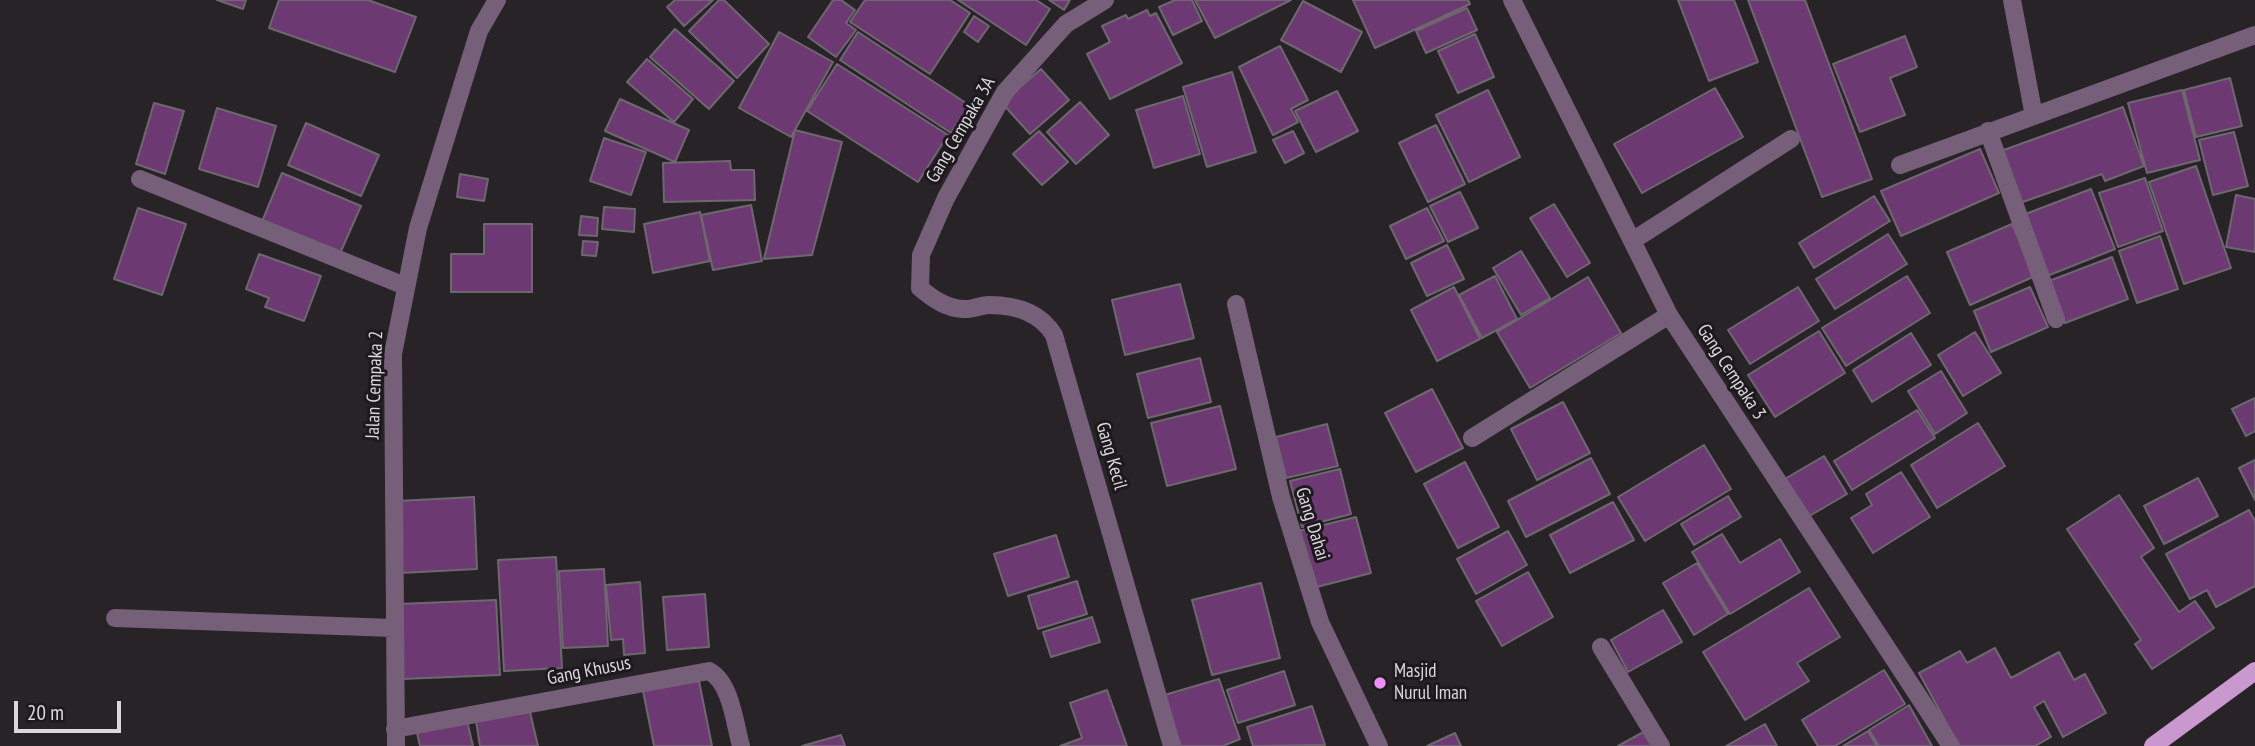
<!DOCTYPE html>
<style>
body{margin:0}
#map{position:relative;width:2255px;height:746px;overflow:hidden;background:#272327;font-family:"PT Sans Narrow",sans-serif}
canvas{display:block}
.scale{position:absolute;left:14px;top:701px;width:107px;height:32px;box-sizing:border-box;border:4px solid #dbd8db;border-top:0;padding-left:9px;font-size:21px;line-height:24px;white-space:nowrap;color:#dbd8db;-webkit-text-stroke:5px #1d191e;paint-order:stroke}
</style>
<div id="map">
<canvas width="2255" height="746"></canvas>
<div class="scale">20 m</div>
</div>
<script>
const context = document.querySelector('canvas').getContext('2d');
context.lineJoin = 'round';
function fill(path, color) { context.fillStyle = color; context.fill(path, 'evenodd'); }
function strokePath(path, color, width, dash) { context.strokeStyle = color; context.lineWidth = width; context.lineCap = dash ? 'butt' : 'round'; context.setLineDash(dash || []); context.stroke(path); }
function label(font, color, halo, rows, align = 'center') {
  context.font = font + ' "PT Sans Narrow",sans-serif'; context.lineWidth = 6; context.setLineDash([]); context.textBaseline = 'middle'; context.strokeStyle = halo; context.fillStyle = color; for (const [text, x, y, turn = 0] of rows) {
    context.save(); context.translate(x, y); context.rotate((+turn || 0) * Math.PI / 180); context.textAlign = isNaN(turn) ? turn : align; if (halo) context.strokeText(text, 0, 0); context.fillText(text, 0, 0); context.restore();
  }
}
const building = new Path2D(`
 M217,0H246L243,9Z
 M279,0H368L416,17L395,72L269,28Z
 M675,0H713L684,26L667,7Z
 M719,0H724L769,44L737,78L689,31Z
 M833,0H841L855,10L846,23L856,30L836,57L808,37Z
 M865,0H950L970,13L930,74L850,22Z
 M958,0H1036L1050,9L1026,45Z
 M1049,0H1070L1064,10Z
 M1175,0H1192L1202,21L1173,35L1159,7Z
 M1195,0H1291L1215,38Z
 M1353,0H1468L1470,4L1375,48Z
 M1678,0H1734L1758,62L1709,81Z
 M1748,0H1805L1872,179L1822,197Z
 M1303,1L1362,32L1341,72L1281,40Z
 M1467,8L1477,30L1426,53L1416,31Z
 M1147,10L1150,16L1156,13L1182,63L1110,99L1087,54L1110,42L1102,26L1126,15L1128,19Z
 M974,16L989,26L978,42L964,32Z
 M675,29L734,81L709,109L650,57Z
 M779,32L833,62L791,137L739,108Z
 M858,32L969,105L951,133L840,60Z
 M1475,34L1494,77L1458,93L1438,51Z
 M1905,36L1917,67L1890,78L1905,115L1860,132L1833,64Z
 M1280,46L1308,100L1291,109L1298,122L1273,135L1239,67Z
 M647,59L693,99L674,122L627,82Z
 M837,64L948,135L918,182L807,111Z
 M1041,69L1069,100L1030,134L1002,103Z
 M1232,72L1256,152L1207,167L1183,87Z
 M2230,78L2242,126L2196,137L2184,90Z
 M1715,88L1743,137L1642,193L1614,144Z
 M1488,90L1520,157L1469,182L1436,115Z
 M2182,90L2200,160L2147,173L2128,103Z
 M1337,91L1358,131L1316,152L1295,111Z
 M1183,96L1200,154L1154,168L1136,110Z
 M620,99L689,130L675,162L605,131Z
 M1080,102L1109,135L1076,164L1047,132Z
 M154,103L184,111L165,174L136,164Z
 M2123,107L2144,166L2105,181L2102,174L2020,203L2001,151Z
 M217,108L276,126L258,187L199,169Z
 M306,123L379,155L361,196L288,165Z
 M1436,125L1465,184L1428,202L1399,143Z
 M795,130L842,142L812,255L764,259Z
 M1039,131L1068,162L1042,185L1013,154Z
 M1293,131L1304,153L1285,163L1273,140Z
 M2234,132L2248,186L2213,195L2199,140Z
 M604,138L646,152L631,195L590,181Z
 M1980,149L1999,193L1901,236L1881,191Z
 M730,161L731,170H754L755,200L664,202L663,163Z
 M2196,166L2231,268L2184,284L2149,182Z
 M282,173L361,206L338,258L261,224Z
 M460,174L488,179L484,201L457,197Z
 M2145,178L2163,231L2118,247L2099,193Z
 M2091,189L2115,249L2047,276L2023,215Z
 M1460,192L1478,228L1448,242L1430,206Z
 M2236,195L2255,199V252L2226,247Z
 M1874,196L1890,221L1814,268L1799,243Z
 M1554,204L1590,263L1567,277L1530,218Z
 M751,205L762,261L713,270L701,215Z
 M604,207L635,209L634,232L602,229Z
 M138,208L186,224L162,295L114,279Z
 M1427,208L1444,241L1406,259L1390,226Z
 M700,212L710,261L653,273L644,224Z
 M581,216L598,218L597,236L579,235Z
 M484,224H532V292H451V254H484Z
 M2012,224L2035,276L1970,305L1947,252Z
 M1888,234L1907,264L1835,309L1816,279Z
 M2160,236L2178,289L2137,303L2119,251Z
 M583,241L598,242L596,256L582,255Z
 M1447,245L1464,279L1427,296L1411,263Z
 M1521,251L1550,298L1521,315L1493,268Z
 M259,254L321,276L304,321L265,307L269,298L246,289Z
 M2112,257L2128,299L2065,323L2049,281Z
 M1495,276L1517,319L1482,338L1459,295Z
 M1907,276L1930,313L1846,366L1822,328Z
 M1588,277L1621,333L1530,388L1497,332Z
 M1180,284L1194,338L1125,355L1112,300Z
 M1454,287L1480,339L1437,361L1411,310Z
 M1798,287L1819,321L1750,364L1728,330Z
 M2030,287L2048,327L1991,352L1974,311Z
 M1819,331L1845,373L1775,417L1748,375Z
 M1975,332L2001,373L1963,396L1938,355Z
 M1911,333L1931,365L1872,402L1853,370Z
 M1200,358L1211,402L1148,418L1137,374Z
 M1941,371L1967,413L1935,434L1908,391Z
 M1432,389L1463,448L1416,472L1385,413Z
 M2255,398V431L2246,436L2232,409Z
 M1563,402L1590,453L1537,480L1511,429Z
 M1220,406L1236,469L1167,486L1151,423Z
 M1917,410L1935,438L1852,490L1834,461Z
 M1978,423L2005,466L1937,508L1911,465Z
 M1327,424L1338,466L1286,478L1276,437Z
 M1704,445L1731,489L1645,541L1618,497Z
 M1824,456L1847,494L1806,518L1783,480Z
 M1591,458L1610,494L1526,537L1508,501Z
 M2255,460V500L2239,468Z
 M1465,462L1499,527L1458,548L1424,484Z
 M1340,469L1351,514L1302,527L1290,481Z
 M1901,472L1930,517L1873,553L1851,518L1872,505L1866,494Z
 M2198,478L2218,516L2164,544L2144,506Z
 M2119,495L2154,548L2141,557L2179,612L2195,601L2214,628L2152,669L2135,644L2141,640L2067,529Z
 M1728,496L1741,517L1694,545L1681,524Z
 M474,497L477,569L401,573L397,501Z
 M1613,502L1634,540L1570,573L1550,535Z
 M2249,510L2255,521V586L2216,607L2207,590L2190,599L2166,554Z
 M1356,517L1371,573L1313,588L1299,531Z
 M1508,531L1527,565L1476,594L1457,559Z
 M1722,534L1740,563L1780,539L1800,572L1730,614L1692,552Z
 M1056,535L1069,577L1008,596L994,554Z
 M556,557L562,668L504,671L498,560Z
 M1697,563L1728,614L1694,635L1663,583Z
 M604,569L608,646L563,648L559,571Z
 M1528,572L1553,617L1502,646L1476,601Z
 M1077,581L1087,614L1038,629L1028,596Z
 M640,582L645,653L624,655L623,639L611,640L606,585Z
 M1261,583L1280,658L1212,675L1192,600Z
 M1809,588L1840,637L1797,663L1809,681L1745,720L1703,652Z
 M705,594L709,647L667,650L663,597Z
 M496,600L500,675L402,679L398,604Z
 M1663,610L1682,642L1628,672L1611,640Z
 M1092,617L1100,642L1051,657L1043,632Z
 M1995,648L2011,678L2059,652L2074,680L2085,674L2106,713L2063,737L2044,701L2034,707L2051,737L2035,746H1959L1919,673L1960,651L1967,663Z
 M1884,670L1905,704L1835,746H1818L1802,720Z
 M1284,671L1295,705L1238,723L1227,690Z
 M1219,679L1240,739L1223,746H1181L1161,696Z
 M699,681L712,746H654L643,691Z
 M1107,690L1127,746H1060L1082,738L1070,703Z
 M1909,705L1932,746H1879L1869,730Z
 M1312,706L1325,745L1253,746L1247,727Z
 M530,712L538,746H480L476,721Z
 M467,721L473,746H420L417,733Z
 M1765,724L1777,746H1726Z
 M1649,729L1658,746H1618Z
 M1868,731L1877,746H1843Z
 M1455,733L1461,746H1427Z
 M841,735L845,746H802Z`);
const minor = new Path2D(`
 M1105,0L1066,24L1005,92L946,198L921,255L920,288C933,299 946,308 963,309C972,310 981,305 989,305C1016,305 1040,312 1054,335L1172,746
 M1512,0L1669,315L1951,746
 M2012,0L2034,116
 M1988,131L2056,319
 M1900,165L2255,35
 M140,179L405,286
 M1632,241L1791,139
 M1236,304L1281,497L1320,622L1379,746
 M1472,438L1669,315
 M115,618L393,628
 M1601,647L1661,746
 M395,729L709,671C731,682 735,725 741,746
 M396,746L393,354L418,228L479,31L497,0`);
const major = new Path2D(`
 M2153,746L2255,671`);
const markers = [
 [1380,683,7,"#ee8cf9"]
];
const streetNames = [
 ["Gang Cempaka 3A",961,130,-60],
 ["Gang Cempaka 3",1731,372,57],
 ["Jalan Cempaka 2",375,385,-88],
 ["Gang Kecil",1111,456,74],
 ["Gang Dahai",1312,524,73],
 ["Gang Khusus",589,671,-11]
];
const poiNames = [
 ["Masjid",1394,672],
 ["Nurul Iman",1394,694]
];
fill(building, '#6d3973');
strokePath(building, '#6d686e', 2);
strokePath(minor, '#765f79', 18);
strokePath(major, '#c998ce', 18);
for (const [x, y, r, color] of markers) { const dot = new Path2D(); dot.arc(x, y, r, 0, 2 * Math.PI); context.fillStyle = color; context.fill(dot); strokePath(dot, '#1d191e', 2.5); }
label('19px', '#dbd8db', '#1d191e', streetNames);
label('19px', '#dbd8db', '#1d191e', poiNames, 'left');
</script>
